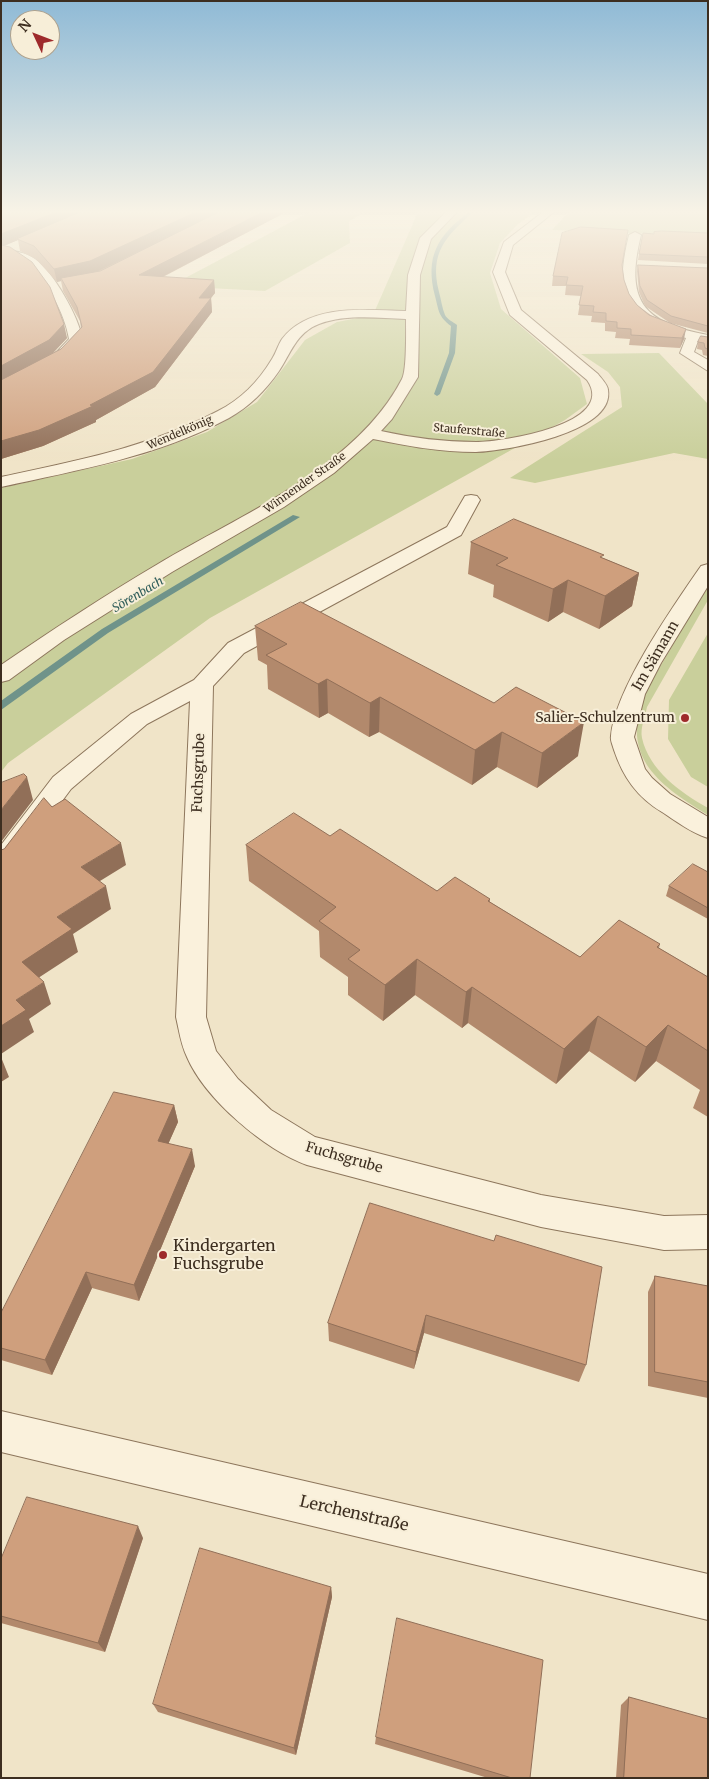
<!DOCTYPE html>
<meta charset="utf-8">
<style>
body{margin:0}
#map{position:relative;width:709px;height:1779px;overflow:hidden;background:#f0e4c8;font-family:Merriweather,serif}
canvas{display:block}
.frame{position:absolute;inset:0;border:2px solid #3d2e20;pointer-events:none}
.north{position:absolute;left:10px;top:10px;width:50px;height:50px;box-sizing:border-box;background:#f7eed8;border:1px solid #ada18e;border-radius:50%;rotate:313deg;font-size:14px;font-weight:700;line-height:20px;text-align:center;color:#3d2e20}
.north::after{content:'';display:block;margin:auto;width:18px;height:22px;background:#9e2a2b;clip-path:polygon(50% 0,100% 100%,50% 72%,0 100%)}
</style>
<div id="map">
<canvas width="709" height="1779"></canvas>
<div class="frame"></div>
<div class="north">N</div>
</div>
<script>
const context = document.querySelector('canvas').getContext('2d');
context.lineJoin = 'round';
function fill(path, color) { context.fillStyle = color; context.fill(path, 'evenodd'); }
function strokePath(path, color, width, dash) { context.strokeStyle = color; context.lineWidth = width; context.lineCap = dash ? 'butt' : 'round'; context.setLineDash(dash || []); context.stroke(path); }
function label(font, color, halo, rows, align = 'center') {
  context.font = font + ' Merriweather,serif'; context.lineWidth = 4; context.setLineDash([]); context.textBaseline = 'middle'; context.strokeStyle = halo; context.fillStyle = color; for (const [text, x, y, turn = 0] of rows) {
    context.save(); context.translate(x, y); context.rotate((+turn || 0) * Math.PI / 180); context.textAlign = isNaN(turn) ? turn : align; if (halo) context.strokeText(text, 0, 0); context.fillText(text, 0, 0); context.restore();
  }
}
const green = new Path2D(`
 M310,212H365L349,221L350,243L265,291L170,286Z
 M418,212H535L518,224L500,243L490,273L501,309L580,378L587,404L565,420L210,618L8,763L1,772V488L132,459L207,432L257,402L305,340L337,322L373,315Z
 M569,212H708V236L552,230Z
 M659,353L708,404V459L674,453L535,483L510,478L622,407L620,387L608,372L581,354Z
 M708,585V600L647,707C645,717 640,728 642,738C649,770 681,793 708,808V815C655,783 618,754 647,689Z
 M708,633V787L691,777L668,739L669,700Z`);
const stream = new Path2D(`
 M469,212H473C446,237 429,252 439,292C441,299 442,308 445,315C447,319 453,322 457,325L455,353L440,394L437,396L434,394L449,353L451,326C438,316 439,311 435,296C425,257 437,236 469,212Z
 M293,515L300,517L108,633L1,710V701L5,698L102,629Z`);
const minor = new Path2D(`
 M446,212H457L431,239L420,275L418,377L392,419L381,431C413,438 444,442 476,442C503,442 618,424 587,380L510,315L493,272L504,242L543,212H554L513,245L505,272L521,310L598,374C601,378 608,385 608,390C615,433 505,451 476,452C440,452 408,446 373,439L334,473L284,507L172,572L64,640L9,680L1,682V665C52,630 104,596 158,564C240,515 356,468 402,379C407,370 406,331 406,319C378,318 346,314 319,324C296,333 291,353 279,371C266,390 249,407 229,418C159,456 79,470 1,487V477C75,461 150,447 218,411C240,400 259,381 272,359C276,353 278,345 282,339C310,303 366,310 406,311L408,275L420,238Z
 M635,232L641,235C625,300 642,323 708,335V343L698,341L694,352L708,360V371L680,353L686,338C624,321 614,295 629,235Z
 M1,249C12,251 26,252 35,259C55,274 78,316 83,340L63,362L1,395V385L53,356L69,339C65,314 47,280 27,265C20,259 10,257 1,256Z
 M471,495L477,496L480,500L461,535L244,653L213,686L206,1017L216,1051L238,1079L271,1110L315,1137L541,1195L664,1216L708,1215V1249L664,1250L541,1227L307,1165C265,1150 205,1099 187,1057C181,1045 179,1030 176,1017L190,701L147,724L71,789L10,871L1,873V845L53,777L131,714L194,680L228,643L447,527L465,496Z
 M708,564V586L661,663L645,694L634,737L645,769L652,778L670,794L708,817V838C691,833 676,821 662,812C637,797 623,777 614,750C613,746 610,740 611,736C615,689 674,605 701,566Z
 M1,1411L708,1574V1620L1,1452Z`);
const wall = new Path2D(`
 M1,212H286L163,277L214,280L215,293L211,298L212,312L155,387L96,420V422L43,446L1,459ZM18,240L20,251L36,259L57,282L61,281L63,291L80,321L81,328L61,349L53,353L67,338L4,246Z
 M654,232L708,233V264L638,260L643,233L654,234Z
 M622,265L624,280L629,294L637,305L684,339L680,348L629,345L630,339L615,338L616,332L605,331V323L591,322L592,316L578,315L581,296L565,295L566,286H552L553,276Z
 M638,265L708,268V333L670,323L645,306L639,292L637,271Z
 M708,337V356L703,355L702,350L697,349L698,342Z
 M471,542L603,558L639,573L632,606L599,629L563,612L548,622L493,597L494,585L468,574Z
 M255,626L578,756L537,788L497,767L472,785L379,732L369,737L328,713L319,718L268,689L267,665L258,660Z
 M330,836L437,891L490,899V902L580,957L660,944L659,948L708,977V1117L693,1108L700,1090L656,1061L635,1082L589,1051L556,1084L468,1023L462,1028L415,995L383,1021L348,995V977L320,957L319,931L249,881L246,845Z
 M708,872V919L666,896L669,886Z
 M174,1105L178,1122L168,1144L195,1166L139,1301L92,1288L52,1375L1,1360V1313Z
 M370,1203L586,1365L579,1382L424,1333L414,1369L329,1341L328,1323Z
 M655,1276L708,1286V1398L648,1386V1292Z
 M143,1538L105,1652L1,1623V1559Z
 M331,1587L332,1597L296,1755L158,1712L153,1704Z
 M629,1697L708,1778H616L621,1705Z
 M376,1737L530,1778H488L375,1744Z`);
const shadedWall = new Path2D(`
 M57,212H88L17,239L18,240L1,247V234Z
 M196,212H222L92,274L61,278V281L57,282L54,269Z
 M263,212H286L141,288L139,275Z
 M214,280L215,293L211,298L212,312L155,387L96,420V422L43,446L1,459V441L90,405L199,298Z
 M64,324L67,338L52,354L1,383V366Z
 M686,329L684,339L680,348L682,338Z
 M639,573L632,606L599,629L605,596Z
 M568,580L563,612L548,622L553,589Z
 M327,679L328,713L319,718L318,684Z
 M380,697L379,732L369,737L370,703Z
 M584,722L578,756L537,788L542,753Z
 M502,732L497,767L472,785L475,750Z
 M27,777L33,800L1,842V810Z
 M121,843L126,865L87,889L81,867Z
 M106,886L111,909L73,934L78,952L29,984L22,962L57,917Z
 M417,959L415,995L383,1021L385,985Z
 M44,982L51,1004L29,1019L34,1032L1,1054V1026L16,1000Z
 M472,987L468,1023L462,1028L466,992Z
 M598,1016L589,1051L556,1084L564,1049Z
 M668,1025L656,1061L635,1082L646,1047Z
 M1,1057L9,1077L1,1082Z
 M174,1105L178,1122L162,1158L158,1141Z
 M192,1149L195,1166L139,1301L134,1285Z
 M86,1272L92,1288L52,1375L45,1360Z
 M426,1315L424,1333L414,1369L416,1352Z
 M138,1526L143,1538L105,1652L98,1643Z
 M331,1587L332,1597L296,1755L294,1748Z`);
const building = new Path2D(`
 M1,212H57L1,234Z
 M80,212H196L90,261L54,269L34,246L17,239Z
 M219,212H263L139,275L214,280L199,298H211L153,372L90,405L93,406L39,430L1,441V380L61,349L82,327L77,307L61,278L100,271Z
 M581,227L628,230L622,265L624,280L629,294L637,305L649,315L686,329L682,338L631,335V329L617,328V322L606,321V313L593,312L594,306L579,305L583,286L566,285L568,277L553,276L562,233Z
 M662,231L708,233V257L639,254L643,233L654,234V232Z
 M1,245L10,247L32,262L50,287L64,324L49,340L1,366Z
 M638,265L708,268V326L671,316L647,300L640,286Z
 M701,336L708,337V349L705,348L704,343L698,342Z
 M514,519L604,555L600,557L639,573L605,596L568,580L553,589L496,565L508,558L471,542Z
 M301,602L494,703L516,687L584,722L542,753L502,732L475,750L380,697L370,703L327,679L318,684L266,655L287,644L255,626Z
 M24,774L27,777L1,810V783Z
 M44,798L52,807L65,799L121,843L81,867L106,886L57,917L72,929L22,962L44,982L16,1000L26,1010L1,1026V850L4,849Z
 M294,813L330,836L340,829L437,891L455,877L490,899L488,901L580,957L619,920L660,944L657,947L708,977V1051L668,1025L646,1047L598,1016L564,1049L472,987L466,992L417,959L385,985L348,959L360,950L319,921L336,907L246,845Z
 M693,864L708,872V908L669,886Z
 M114,1092L174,1105L158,1141L192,1149L134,1285L86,1272L45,1360L1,1348V1313Z
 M370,1203L494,1241L496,1235L602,1267L586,1365L426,1315L416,1352L328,1323Z
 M655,1276L708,1286V1382L655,1372Z
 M27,1497L138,1526L98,1643L1,1616V1559Z
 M200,1548L331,1587L294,1748L153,1704Z
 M397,1618L543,1660L530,1778H512L376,1737Z
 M629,1697L708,1719V1778H624Z`);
const markers = [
 [685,718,5,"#9e2a2b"],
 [163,1255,5,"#9e2a2b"]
];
const farStreetnames = [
 ["Stauferstraße",469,431,5],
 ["Wendelkönig",180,433,-23],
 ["Winnender Straße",305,483,-35]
];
const farWaternames = [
 ["Sörenbach",138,595,-31]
];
const streetNames = [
 ["Im Sämann",656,656,-60],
 ["Fuchsgrube",199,773,-88],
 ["Fuchsgrube",344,1158,16]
];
const poiNames = [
 ["Salier-Schulzentrum",675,718]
];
const nearPoinames = [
 ["Kindergarten",173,1246],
 ["Fuchsgrube",173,1264]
];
const nearStreetnames = [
 ["Lerchenstraße",354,1514,13]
];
fill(green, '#c9cf9b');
fill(stream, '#6f938a');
strokePath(minor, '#8d765c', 2);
fill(minor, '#faf1dc');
fill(wall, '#b2896c');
fill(shadedWall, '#916f58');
fill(building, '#cf9f7d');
strokePath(building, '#916f58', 1);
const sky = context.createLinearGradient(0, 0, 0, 461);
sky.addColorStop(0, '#8fbad6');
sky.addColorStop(0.46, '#f8f3e6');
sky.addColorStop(1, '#f8f3e600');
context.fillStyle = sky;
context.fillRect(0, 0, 709, 461);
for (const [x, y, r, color] of markers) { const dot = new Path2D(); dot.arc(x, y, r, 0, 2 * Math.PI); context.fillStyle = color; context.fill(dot); strokePath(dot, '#f7eed8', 2); }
label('11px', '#3d2e20', '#f7eed8', farStreetnames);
label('italic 12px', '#2f5d5a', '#f7eed8', farWaternames);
label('14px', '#3d2e20', '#f7eed8', streetNames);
label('14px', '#3d2e20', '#f7eed8', poiNames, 'right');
label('16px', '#3d2e20', '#f7eed8', nearPoinames, 'left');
label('16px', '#3d2e20', '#f7eed8', nearStreetnames);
</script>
